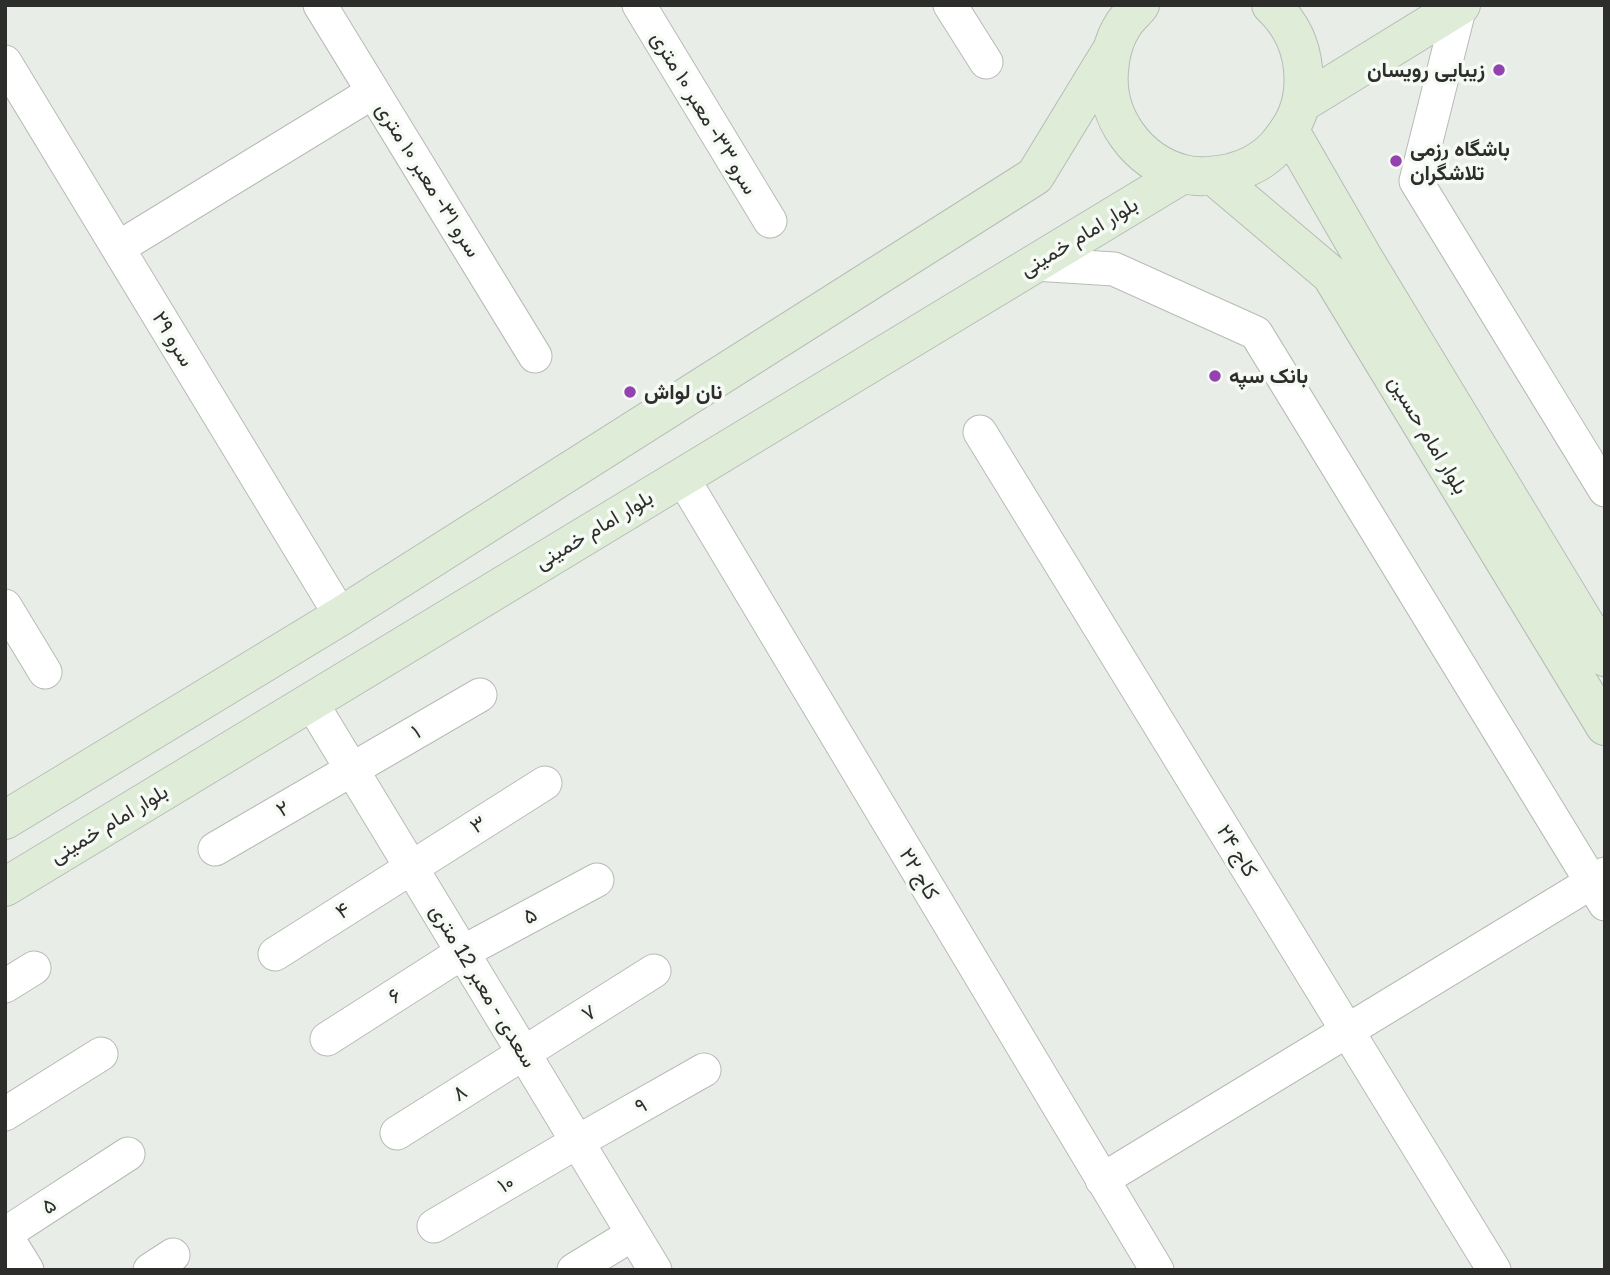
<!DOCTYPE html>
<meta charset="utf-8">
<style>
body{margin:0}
#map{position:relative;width:1610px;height:1275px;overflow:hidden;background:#e9ede7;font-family:"Golos Text",sans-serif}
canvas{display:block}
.frame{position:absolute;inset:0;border:7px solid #2d2e2c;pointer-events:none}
</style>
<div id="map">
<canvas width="1610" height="1275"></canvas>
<div class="frame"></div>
</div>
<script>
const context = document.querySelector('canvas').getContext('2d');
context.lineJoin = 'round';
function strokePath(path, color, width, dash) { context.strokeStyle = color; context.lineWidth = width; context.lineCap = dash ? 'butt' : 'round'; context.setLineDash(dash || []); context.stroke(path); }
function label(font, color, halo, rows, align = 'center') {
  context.font = font + ' "Golos Text",Vazirmatn,sans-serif'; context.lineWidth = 7; context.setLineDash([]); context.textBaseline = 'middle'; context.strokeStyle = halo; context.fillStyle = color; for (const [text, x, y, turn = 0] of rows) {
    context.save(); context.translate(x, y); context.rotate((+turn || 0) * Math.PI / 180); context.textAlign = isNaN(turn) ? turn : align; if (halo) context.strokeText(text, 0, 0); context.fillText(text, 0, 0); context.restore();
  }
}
const street = new Path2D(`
 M320,5L535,356
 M639,5L770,221
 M950,5L986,62
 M1460,6L1416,181L1605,490
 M5,62L341,616
 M118,248L373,92
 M1034,264L1114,269L1256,333L1605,904
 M980,432L1494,1270
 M682,477L1157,1270
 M5,606L45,672
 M311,702L655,1270
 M215,849L480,695
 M275,954L545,783
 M5,986L34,968
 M327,1039L463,952L597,880
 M5,1114L101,1054
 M397,1133L654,971
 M1102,1180L1605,874
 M434,1226L577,1142L704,1070
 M5,1234L128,1154
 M5,1234L27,1270
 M150,1270L173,1255
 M574,1270L633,1234`);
const secondary = new Path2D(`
 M1140,5C1135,12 1127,18 1123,25C1114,39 1110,55 1109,71C1105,117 1137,162 1183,174C1198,178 1215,176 1230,173C1247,169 1264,160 1276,147C1291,129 1300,115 1303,91C1306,57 1296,28 1271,5
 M1302,103L1461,5
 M1290,131L1364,259L1605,657
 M1214,176L1331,275L1605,726
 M5,820L341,616L1035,176L1110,53
 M5,887L1183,174`);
const markers = [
 [1499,70,7,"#9542b1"],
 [1396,161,7,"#9542b1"],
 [1215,376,7,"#9542b1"],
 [630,392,7,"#9542b1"]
];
const poiNames = [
 ["زیبایی رویسان",1485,70,"right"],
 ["باشگاه رزمی",1410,149],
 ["تلاشگران",1410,173],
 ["بانک سپه",1229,376],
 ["نان لواش",644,392]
];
const streetNames = [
 ["سرو ۳۳- معبر ۱۰ متری",704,113,59],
 ["سرو ۳۱- معبر ۱۰ متری",428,180,58],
 ["بلوار امام خمینی",1079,237,-31],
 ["سرو ۲۹",173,339,59],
 ["بلوار امام حسین",1428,435,59],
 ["بلوار امام خمینی",594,530,-31],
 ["۱",416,732,-30],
 ["۲",283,809,-30],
 ["بلوار امام خمینی",109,824,-31],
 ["۳",478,825,-32],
 ["کاج ۲۴",1237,851,58],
 ["کاج ۲۲",919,874,59],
 ["۴",343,911,-33],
 ["۵",530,916,-28],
 ["سعدی - معبر 12 متری",483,986,59],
 ["۶",395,996,-33],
 ["۷",589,1013,-32],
 ["۸",460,1093,-32],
 ["۹",641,1106,-29],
 ["۱۰",506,1184,-31],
 ["۵",49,1206,-33]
];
strokePath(street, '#b7bbb6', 35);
strokePath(secondary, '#b7bbb6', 40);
strokePath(street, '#fff', 33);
strokePath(secondary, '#dfedd8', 38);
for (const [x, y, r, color] of markers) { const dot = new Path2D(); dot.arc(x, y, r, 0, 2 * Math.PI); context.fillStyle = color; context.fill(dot); strokePath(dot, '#f6faf5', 2.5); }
label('bold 21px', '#2d2e2c', '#f6faf5', poiNames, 'left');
label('21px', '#2d2e2c', '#f6faf5', streetNames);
</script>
